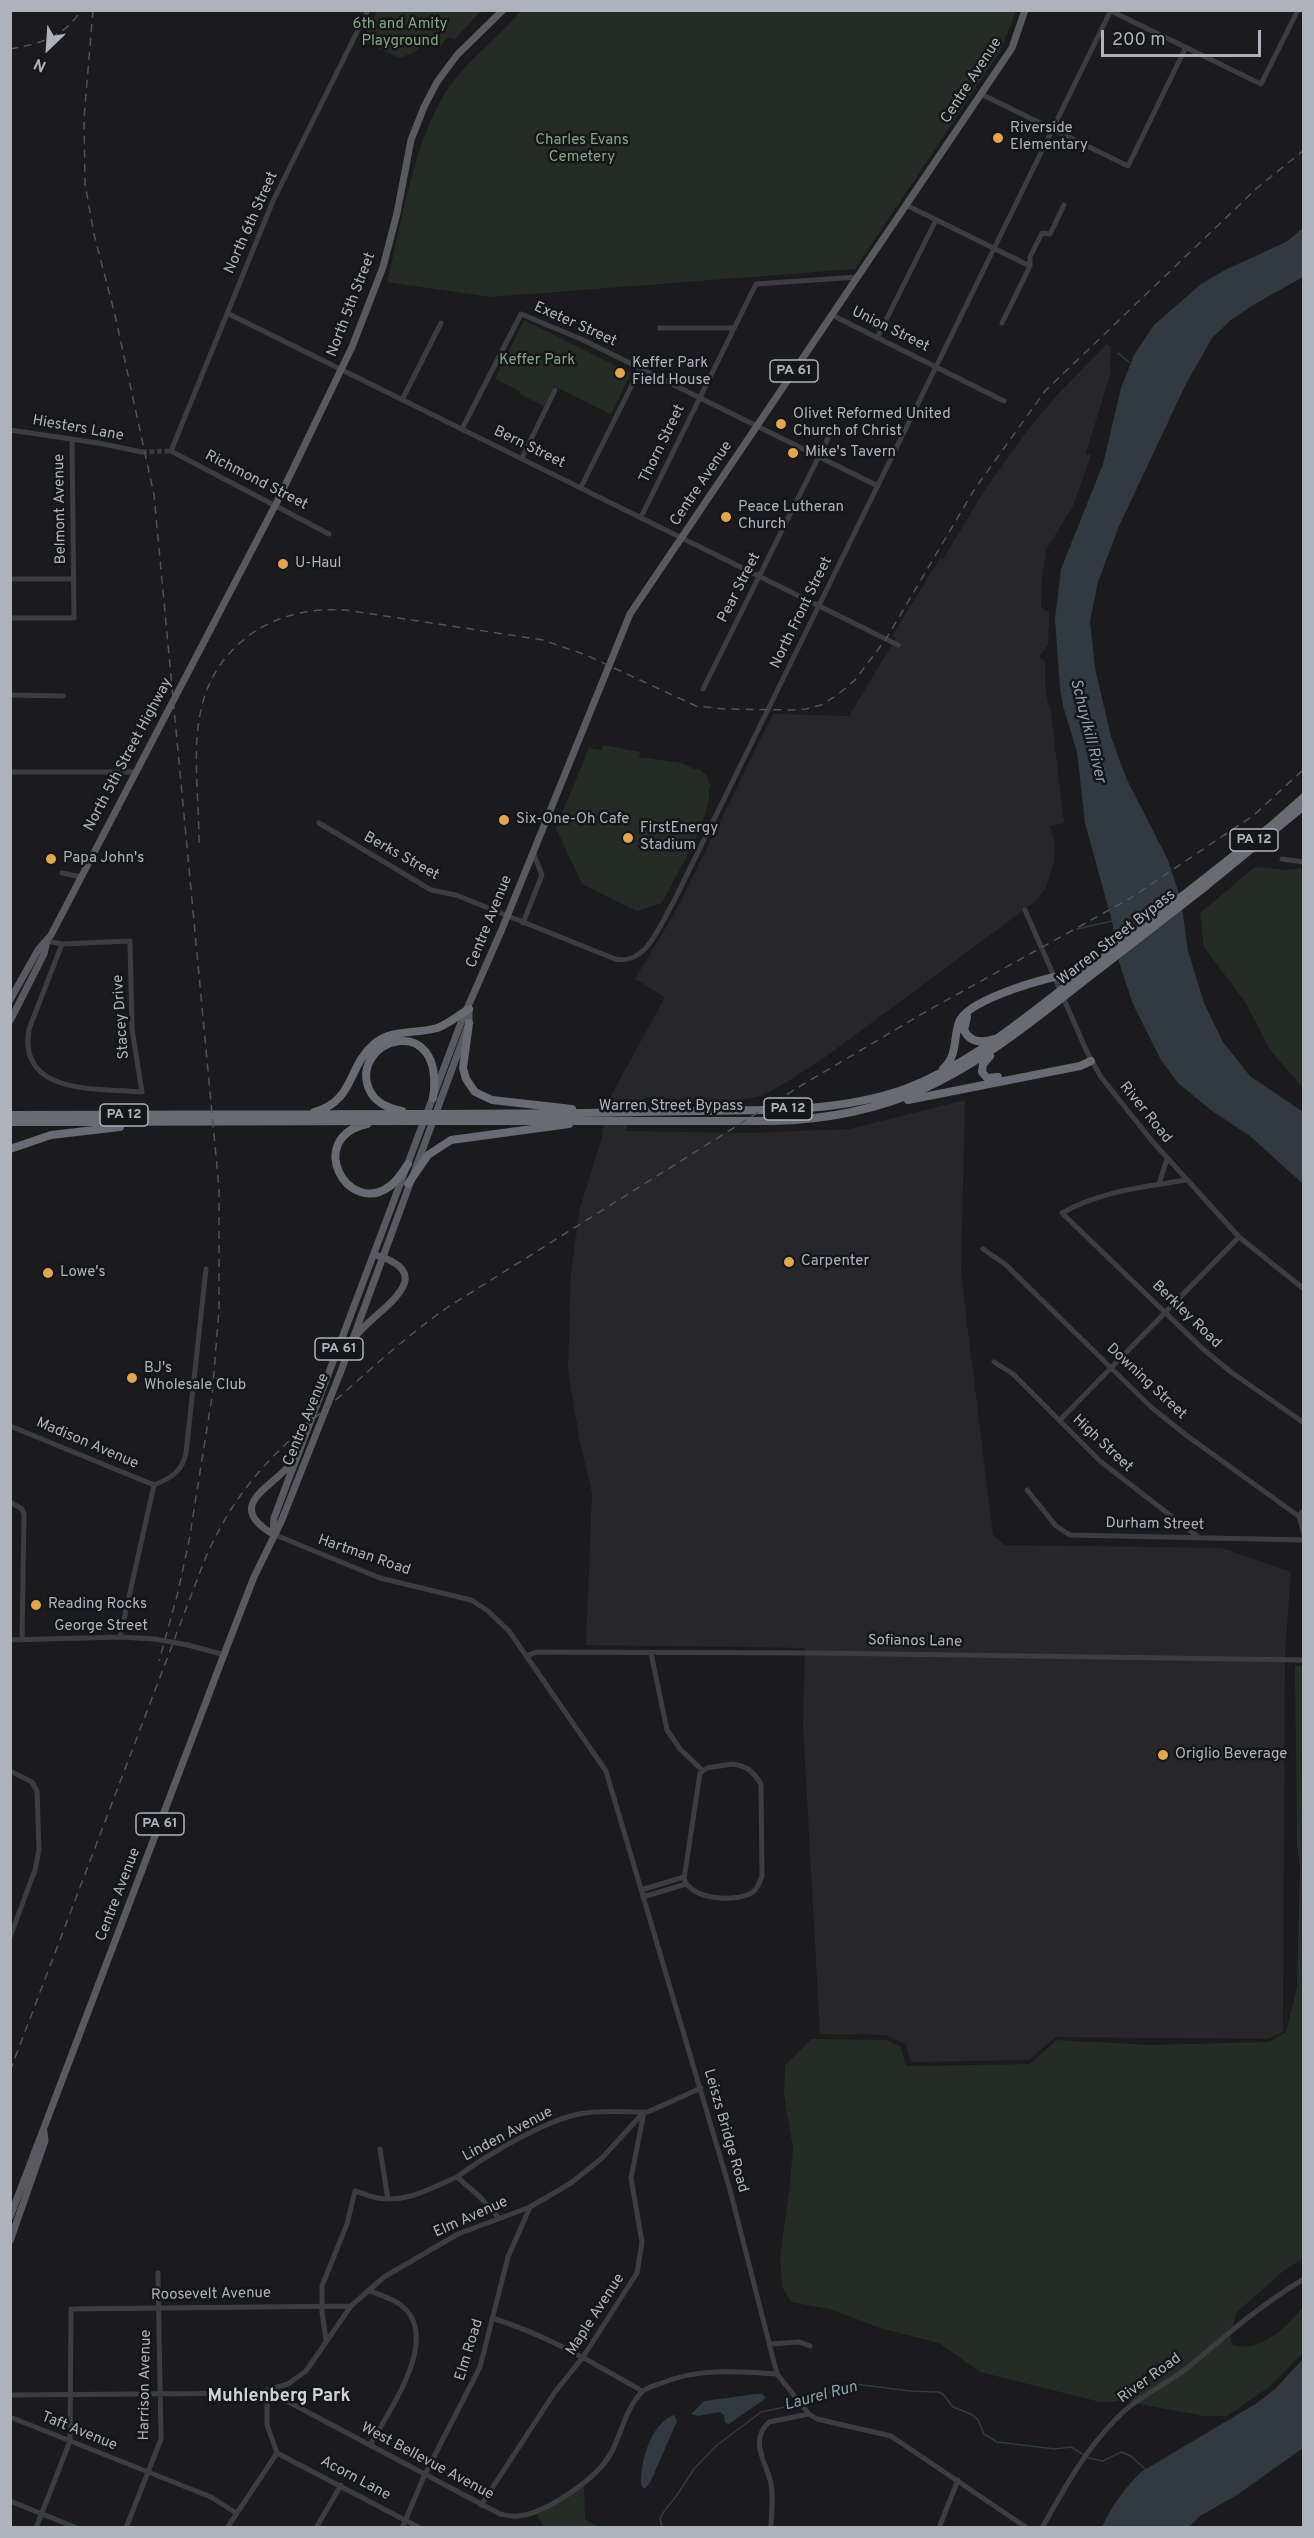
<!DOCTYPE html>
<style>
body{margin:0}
#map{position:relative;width:1314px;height:2538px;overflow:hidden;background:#1b1b1d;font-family:Overpass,sans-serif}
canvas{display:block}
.frame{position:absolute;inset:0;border:12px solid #aeb3bb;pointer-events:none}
.north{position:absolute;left:18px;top:18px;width:60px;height:60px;-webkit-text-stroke:4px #151618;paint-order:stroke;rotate:205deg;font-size:16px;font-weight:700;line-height:24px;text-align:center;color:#aeb3bb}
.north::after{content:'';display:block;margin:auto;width:21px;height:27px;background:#aeb3bb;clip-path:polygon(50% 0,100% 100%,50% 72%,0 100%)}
.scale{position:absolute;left:1101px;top:30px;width:160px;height:27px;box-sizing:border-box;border:3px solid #aeb3bb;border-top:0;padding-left:8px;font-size:18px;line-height:21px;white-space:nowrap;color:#aeb3bb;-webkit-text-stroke:4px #151618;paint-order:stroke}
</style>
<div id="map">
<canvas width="1314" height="2538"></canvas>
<div class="frame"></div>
<div class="north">N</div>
<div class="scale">200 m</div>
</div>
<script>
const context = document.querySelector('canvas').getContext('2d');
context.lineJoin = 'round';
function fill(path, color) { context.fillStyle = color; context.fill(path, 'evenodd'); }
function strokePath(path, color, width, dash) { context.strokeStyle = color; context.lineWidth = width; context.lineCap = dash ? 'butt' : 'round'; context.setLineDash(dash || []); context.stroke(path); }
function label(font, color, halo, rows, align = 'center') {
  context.font = font + ' Overpass,sans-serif'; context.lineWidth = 5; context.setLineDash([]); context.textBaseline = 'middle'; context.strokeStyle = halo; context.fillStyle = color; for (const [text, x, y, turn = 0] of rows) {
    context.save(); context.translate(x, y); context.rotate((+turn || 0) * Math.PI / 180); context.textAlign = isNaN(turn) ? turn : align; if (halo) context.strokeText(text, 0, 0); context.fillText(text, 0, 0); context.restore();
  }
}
const built = new Path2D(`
 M1107,344L1111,347L1110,375L1086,453L1091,455L1073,506L1046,550L1042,581L1041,607L1049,612V623L1048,645L1039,657L1045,661V683L1048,705H1050L1064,823L1050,826L1054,840V861L1046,888L1036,901L824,1058L782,1085L761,1096L724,1103L646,1097L636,1107L625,1131L746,1133L850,1129L965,1100L961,1273L993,1535L1005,1545L1222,1548L1291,1572L1285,1654L1283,2032L1267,2039L1056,2037L1029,2060L911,2062L905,2044L885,2035L820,2034L803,1725L805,1648L586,1645L592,1493L580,1442L568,1370L571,1273L580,1208L602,1137L606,1105L665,997L635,979L678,907L773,714L849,716L896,638L892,636L940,558L943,559L984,491L1026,432L1057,395Z`);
const green = new Path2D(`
 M377,11V10L481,11L455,39L447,37L440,47L429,40L414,52L400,58L362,41Z
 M521,11V10L1016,11L1001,50L855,269L491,297L387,282C402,223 415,131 452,83C472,57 499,36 521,11Z
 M524,320L631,373L611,414L554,386L544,406L519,394L520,391L495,379Z
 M603,745L640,752L639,757L681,763L696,770L698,768L706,775L711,787L709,789C712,818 676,875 662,903L637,911L582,884L556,828L589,748L602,750Z
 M1255,867L1287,870L1303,868V1088L1271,1051L1245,1002L1204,947L1200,913Z
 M1295,1666H1303V2258L1282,2272L1236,2313L1230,2338L1233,2345C1262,2353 1286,2327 1303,2307V2353L1269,2387L1227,2416H1204L1123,2401L1100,2402L980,2372L939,2343L880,2328L830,2309L791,2302L782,2286L780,2257L790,2185L793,2148L784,2095L785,2065L811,2039L886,2040L900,2046L907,2066L1030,2064L1057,2040L1150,2045L1269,2042L1286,2032L1297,1987L1300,1867L1297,1846Z
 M584,2484L585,2520L599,2527H544L535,2512Z`);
const water = new Path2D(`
 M1303,228V277L1253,305L1231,320L1212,338L1186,384L1119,526L1098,582L1090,621L1095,668L1111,737L1127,780L1168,860L1181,900L1188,951L1204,1003L1223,1042L1250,1076L1303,1112V1184L1250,1136L1212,1111L1178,1083L1161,1060L1133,1004L1119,962L1112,921L1085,823L1077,752L1063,706L1060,688L1055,620L1061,569L1103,464L1121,388L1134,355L1154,325L1201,284L1227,269L1286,242Z
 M1303,2359V2448L1237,2495L1200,2516L1189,2527H1102C1112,2506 1124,2489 1141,2472L1257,2403L1276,2388Z
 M756,2394H762L766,2398L729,2424L725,2423L724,2415L720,2412L698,2416L691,2414L704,2401Z
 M674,2415L677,2421L650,2483L644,2489L641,2484C640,2462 651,2423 674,2415Z`);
const stream = new Path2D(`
 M1118,353L1129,362
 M1077,929L1112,921
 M804,2403L847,2385L855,2384L910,2391L938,2392L943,2394L953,2407L973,2415L978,2420L984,2434L997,2442L1055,2449L1071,2447L1084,2455
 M1088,2458L1103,2461L1121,2452L1131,2456L1146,2470
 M662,2528L660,2518L665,2510L677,2495L694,2469L716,2446L761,2412L799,2404`);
const minorTunnel = new Path2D(`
 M142,452L171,451`);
const minor = new Path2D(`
 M1111,11L1261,84L1298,10
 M981,94L1128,166L1186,47
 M906,205L1030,266
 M227,313L898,645
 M832,315L1004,401
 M1002,323L1030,266V257L1042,233L1050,234L1064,205
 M660,328H734
 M877,338L936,220
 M402,400L441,323
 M462,429L521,314L581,339L878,486
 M10,430L98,443L142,452
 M522,458L555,390
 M581,487L640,369
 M641,517L756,284L858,277
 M329,534L171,451L273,201L368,10
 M10,579H74
 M10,618H74L72,439
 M703,689L830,434
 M10,695L63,696
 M10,772H135
 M319,823L431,890L456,895L615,959C647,966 660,924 674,901L1111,10
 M1282,859L1304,862
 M62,873L81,877
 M1025,910L1087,1052L1101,1077L1152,1141L1239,1237L1304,1289
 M523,923L542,875L533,852
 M47,941L62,944L130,941L132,1029L142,1092C99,1088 17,1096 29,1029L62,944
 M1186,1180C1143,1187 1101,1191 1062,1213L1203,1349L1231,1372L1304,1423
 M1159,1184L1167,1159
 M983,1249L1005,1264L1151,1407L1186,1435L1304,1520
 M994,1362L1013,1374L1100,1461L1197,1536
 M1060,1420L1239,1237
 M10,1426L154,1485
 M154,1485C171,1478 182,1472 186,1453L206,1269
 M1027,1490L1056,1526L1070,1535L1304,1540
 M10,1502L22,1509L24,1514L22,1640
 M1304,1510L1299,1516L1304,1534
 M273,1534L380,1578L471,1600L488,1611L509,1631L606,1771L730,2190L777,2374L809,2414L817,2419L891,2436L1027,2528
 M120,1637L154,1485
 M10,1640L120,1637L155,1639
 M188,1645L225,1655
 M651,1653L667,1730L680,1749L703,1771
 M526,1656L537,1652L820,1653L1304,1660
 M732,1764C747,1766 753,1771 761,1784L762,1876C760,1882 758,1888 753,1892C737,1903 691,1900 684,1879L700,1773L707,1768Z
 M10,1771L32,1782L37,1791L39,1850L35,1870L10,1937
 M641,1890L684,1877
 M643,1897L686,1884
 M380,2149L388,2199
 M457,2177C485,2156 544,2121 579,2114C600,2110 622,2112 644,2112L631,2178L642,2242L637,2273L583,2357L555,2392L481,2505
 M368,2290C379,2295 393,2298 402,2306C442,2338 388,2412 370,2445
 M492,2318C547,2335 593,2363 642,2391
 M326,2340L322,2312V2286L347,2224L355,2191C363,2193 370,2197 378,2198C407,2203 431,2188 457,2177L479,2196L498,2217
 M770,2344L800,2342L810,2346
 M10,2395L267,2393L283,2399L500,2514C506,2515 512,2517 518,2516C545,2514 598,2478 611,2453C621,2435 626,2407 642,2392C646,2388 654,2386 659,2384C696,2368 737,2371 777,2374
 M10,2417L211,2497L236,2513
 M277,2453L267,2425V2390L288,2384L306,2371L351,2306L384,2277L458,2234L530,2207L571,2183L602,2158L644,2112H648L701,2088
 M277,2453L420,2528
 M10,2501L77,2528
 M36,2528L70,2441L71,2309L351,2306
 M126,2528L161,2439L158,2273
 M227,2528L277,2453
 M316,2528L341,2485
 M402,2528L425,2474L480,2367L508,2257L530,2207
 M771,2528C771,2514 774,2498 771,2484C767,2462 748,2442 769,2422L809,2414
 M939,2528L958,2480
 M1042,2528C1064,2489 1085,2450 1117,2418C1138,2396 1168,2384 1191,2365C1230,2332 1259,2306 1304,2279`);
const major = new Path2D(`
 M10,1000L38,950L51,935L278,500L352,347L383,267L397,213L411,140L424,107L437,82L457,55L503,10
 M10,1021L44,954L47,941
 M356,1336C374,1311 442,1277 379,1256
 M273,1534L274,1518L462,1020L502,929L630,614L1012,48L1025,10
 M273,1534C222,1504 275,1487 293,1461
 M10,2217L228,1644L254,1577L281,1522L341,1371L469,1023V1009
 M10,2241L45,2141L44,2132`);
const highway = new Path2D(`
 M1203,880L1270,827L1304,797
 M1206,886L1304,806
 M967,1017L964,1030C970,1043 982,1043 994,1039
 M469,1023L463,1068L466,1079L475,1092L492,1100L572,1109
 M990,1056L983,1064L982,1072L987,1078L998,1077
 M943,1069C958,1055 953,1039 959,1022C967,1001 1033,982 1054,977
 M908,1100L1080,1066L1091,1061
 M402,1111C388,1108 375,1103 369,1089C349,1039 446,1009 433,1098
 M314,1112C355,1101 347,1067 374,1044C391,1029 416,1034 437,1028C449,1024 458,1015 469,1009
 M443,1114C526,1114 610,1113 693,1111C764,1110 837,1113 905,1089C960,1068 1005,1034 1051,998
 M10,1115L420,1114
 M440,1121H772C893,1118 961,1077 1054,1004
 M10,1122L418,1121
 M367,1124C304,1138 348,1218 390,1186C398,1180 403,1171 408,1164
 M10,1149L51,1135L120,1127
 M408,1184L428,1155L451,1140L569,1124`);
const rail = new Path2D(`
 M93,10L84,118L85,184L94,234L115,315L154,495L219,1188V1309L212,1397L189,1541L177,1596L159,1661
 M10,49C39,44 65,37 81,10
 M199,843C199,765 178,684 254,632C281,614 313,608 346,610L543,640L586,655L696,706L725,709L790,710L806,709L821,705L836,696L855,680L886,639L974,490L1045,391L1257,188L1304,150
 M10,2071L205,1559C240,1479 281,1447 345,1392C378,1362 411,1333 448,1307L802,1085L927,1011L1129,899L1254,815L1304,769`);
const minorBridge = new Path2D(`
 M155,1639L188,1645`);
const highwayBridge = new Path2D(`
 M1051,998L1203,880
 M1054,1004L1206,886
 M420,1114H443
 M418,1121H440`);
const markers = [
 [998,138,6,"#e5a64a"],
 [620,373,6,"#e5a64a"],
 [781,424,6,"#e5a64a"],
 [793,453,6,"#e5a64a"],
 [726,517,6,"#e5a64a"],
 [283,564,6,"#e5a64a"],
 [504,820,6,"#e5a64a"],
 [628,838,6,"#e5a64a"],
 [51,859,6,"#e5a64a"],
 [789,1262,6,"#e5a64a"],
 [48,1273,6,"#e5a64a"],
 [132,1378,6,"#e5a64a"],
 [36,1605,6,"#e5a64a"],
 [1163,1755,6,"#e5a64a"]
];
const shields = [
 [794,371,48],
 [1254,840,48],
 [788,1109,48],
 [124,1115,48],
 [339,1349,48],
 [160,1824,48]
];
const shieldNames = [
 ["PA 61",794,371],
 ["PA 12",1254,840],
 ["PA 12",788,1109],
 ["PA 12",124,1115],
 ["PA 61",339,1349],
 ["PA 61",160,1824]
];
const parkNames = [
 ["6th and Amity",400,25],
 ["Playground",400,42],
 ["Charles Evans",582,141],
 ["Cemetery",582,158],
 ["Keffer Park",537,361]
];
const streetNames = [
 ["Centre Avenue",972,81,-57],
 ["North 6th Street",252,223,-66],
 ["North 5th Street",352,305,-69],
 ["Exeter Street",575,325,24],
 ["Union Street",890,330,26],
 ["Hiesters Lane",78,429,10],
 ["Thorn Street",663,444,-64],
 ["Bern Street",529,448,26],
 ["Richmond Street",256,481,27],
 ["Centre Avenue",702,484,-56],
 ["Belmont Avenue",61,509,-91],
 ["Pear Street",740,588,-63],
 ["North Front Street",802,613,-64],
 ["North 5th Street Highway",129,755,-62],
 ["Berks Street",401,857,29],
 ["Centre Avenue",490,922,-68],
 ["Warren Street Bypass",1117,938,-38],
 ["Stacey Drive",122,1017,-94],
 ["Warren Street Bypass",671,1107],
 ["River Road",1145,1113,51],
 ["Berkley Road",1186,1315,44],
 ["Downing Street",1146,1382,43],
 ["Centre Avenue",307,1420,-68],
 ["Madison Avenue",87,1444,23],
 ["High Street",1102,1444,43],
 ["Durham Street",1155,1525,1],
 ["Hartman Road",364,1556,19],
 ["George Street",101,1627],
 ["Sofianos Lane",915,1642,1],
 ["Centre Avenue",119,1895,-69],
 ["Leiszs Bridge Road",725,2131,74],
 ["Linden Avenue",508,2135,-28],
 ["Elm Avenue",471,2218,-24],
 ["Roosevelt Avenue",211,2295,-1],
 ["Maple Avenue",596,2315,-57],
 ["Elm Road",470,2350,-73],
 ["River Road",1150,2379,-36],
 ["Harrison Avenue",146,2385,-89],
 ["Taft Avenue",79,2432,22],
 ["West Bellevue Avenue",427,2462,28],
 ["Acorn Lane",355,2479,28]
];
const poiNames = [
 ["Riverside",1010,129],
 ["Elementary",1010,146],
 ["Keffer Park",632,364],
 ["Field House",632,381],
 ["Olivet Reformed United",793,415],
 ["Church of Christ",793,432],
 ["Mike's Tavern",805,453],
 ["Peace Lutheran",738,508],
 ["Church",738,525],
 ["U-Haul",295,564],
 ["Six-One-Oh Cafe",516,820],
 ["FirstEnergy",640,829],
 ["Stadium",640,846],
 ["Papa John's",63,859],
 ["Carpenter",801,1262],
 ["Lowe's",60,1273],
 ["BJ's",144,1369],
 ["Wholesale Club",144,1386],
 ["Reading Rocks",48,1605],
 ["Origlio Beverage",1175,1755]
];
const waterNames = [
 ["Schuylkill River",1087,731,76],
 ["Laurel Run",821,2397,-15]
];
const quarterNames = [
 ["Muhlenberg Park",279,2397]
];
fill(built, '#27272a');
fill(green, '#252c25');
fill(water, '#313a40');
strokePath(stream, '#313a40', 1.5);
strokePath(minorTunnel, '#38393d', 5, [5, 2.5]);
strokePath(minor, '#3c3d41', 5);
strokePath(major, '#585a60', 7);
strokePath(highway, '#686b72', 8);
strokePath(rail, '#515358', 1.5, [8, 6]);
strokePath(minorBridge, '#3c3d41', 5);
strokePath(highwayBridge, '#686b72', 8);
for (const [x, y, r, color] of markers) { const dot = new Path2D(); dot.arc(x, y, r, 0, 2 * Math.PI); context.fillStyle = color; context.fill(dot); strokePath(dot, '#151618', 2); }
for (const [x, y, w] of shields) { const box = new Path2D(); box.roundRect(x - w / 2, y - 11, w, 22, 4.5); context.fillStyle = '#151618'; context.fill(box); strokePath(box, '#aeb3bb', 1.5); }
label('bold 14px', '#aeb3bb', null, shieldNames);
label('15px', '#87a487', '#151618', parkNames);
label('15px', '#aeb3bb', '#151618', streetNames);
label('15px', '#aeb3bb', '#151618', poiNames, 'left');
label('italic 16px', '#88a2b3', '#151618', waterNames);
label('bold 18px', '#cfd2d7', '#151618', quarterNames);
</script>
